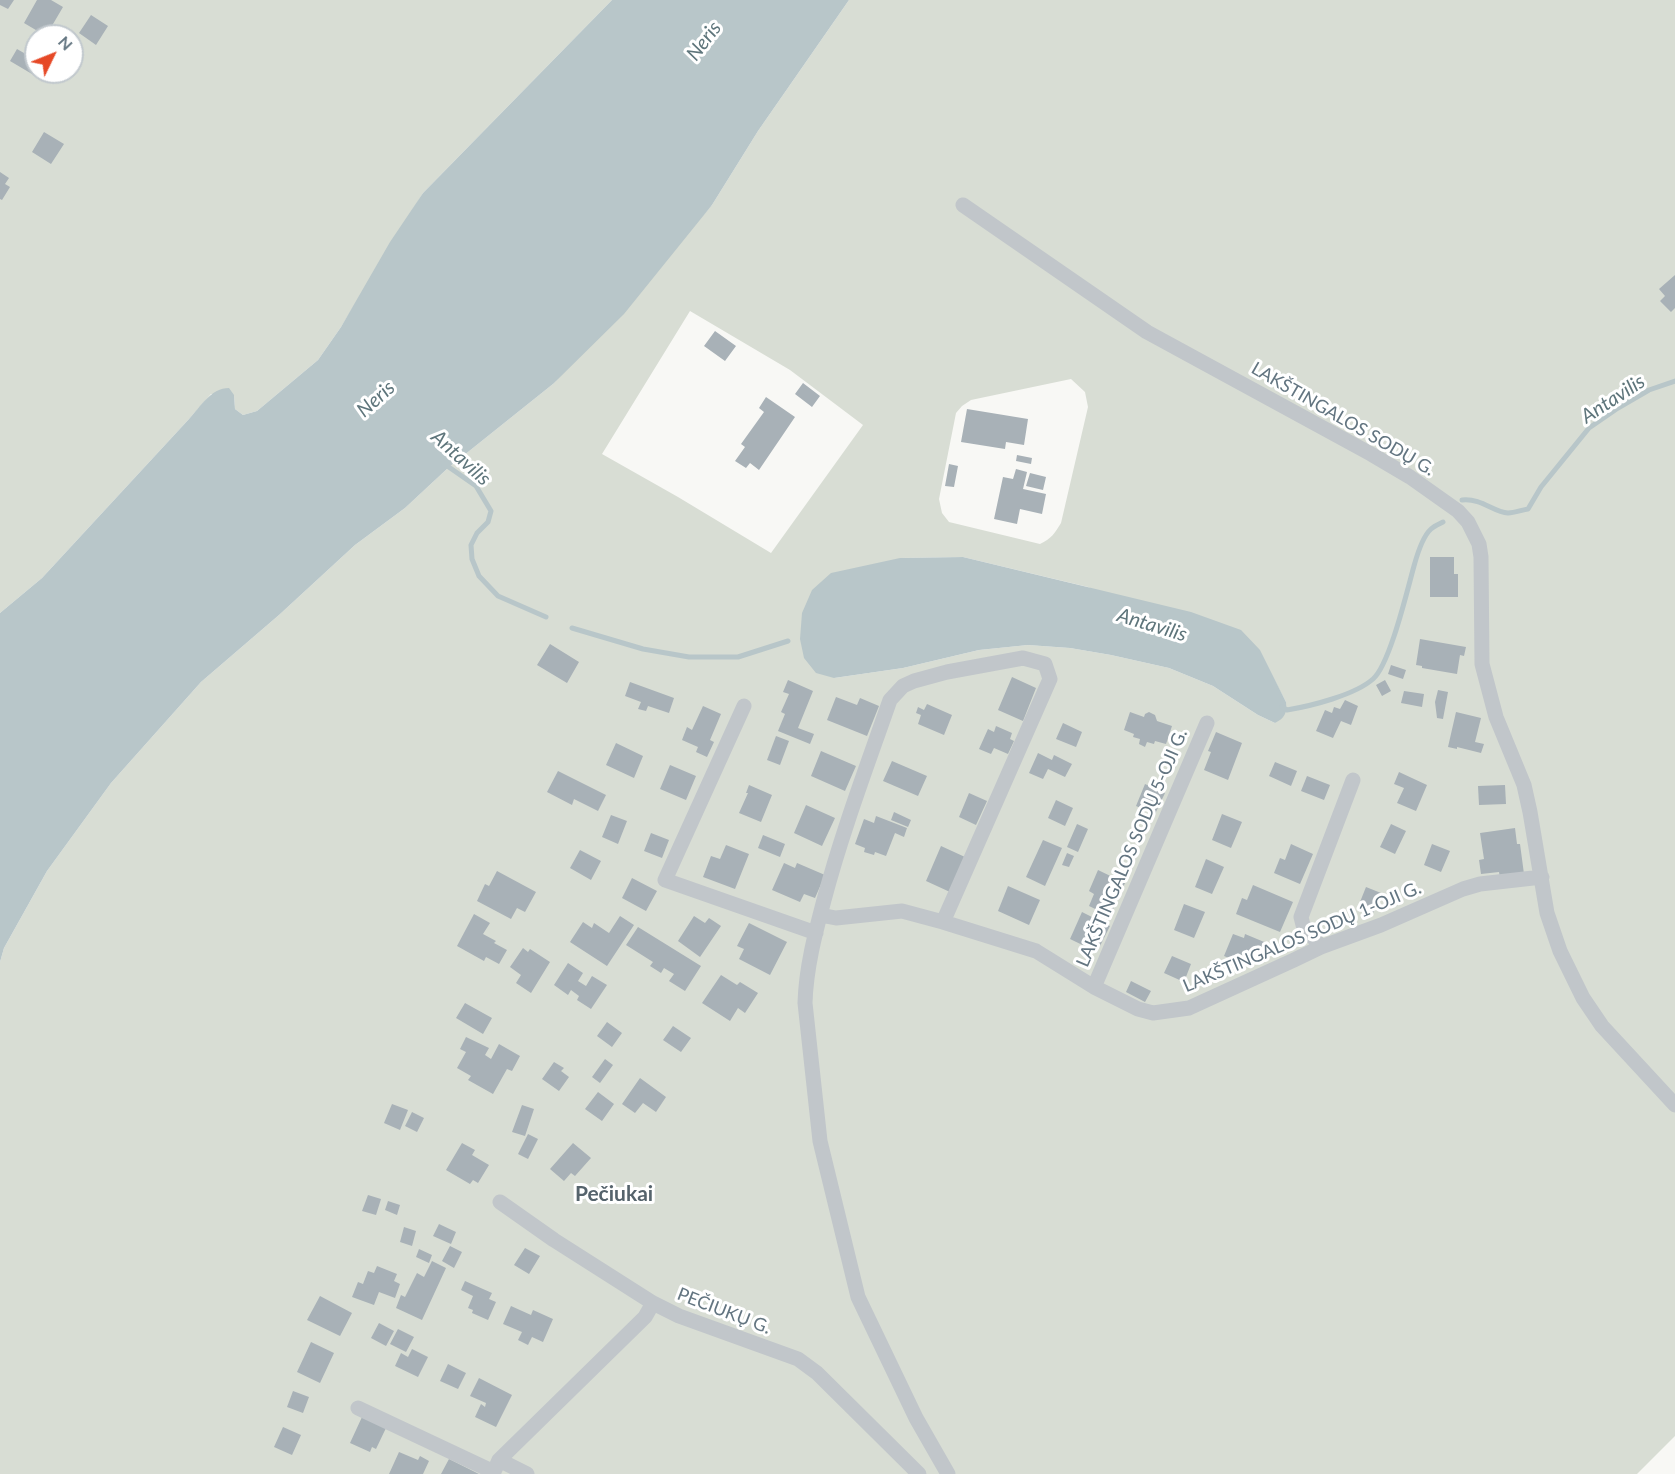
<!DOCTYPE html>
<meta charset="utf-8">
<style>
body{margin:0}
#map{position:relative;width:1675px;height:1474px;overflow:hidden;background:#f8f8f5;font-family:Lato,sans-serif}
canvas{display:block}
.north{position:absolute;left:24px;top:24px;width:60px;height:60px;box-sizing:border-box;background:#fff;border:2px solid #c1c8cd;border-radius:50%;rotate:47deg;font-size:16px;font-weight:700;line-height:24px;text-align:center;color:#637581}
.north::after{content:'';display:block;margin:auto;width:21px;height:27px;background:#e64927;clip-path:polygon(50% 0,100% 100%,50% 72%,0 100%)}
</style>
<div id="map">
<canvas width="1675" height="1474"></canvas>
<div class="north">N</div>
</div>
<script>
const context = document.querySelector('canvas').getContext('2d');
context.lineJoin = 'round';
function fill(path, color) { context.fillStyle = color; context.fill(path, 'evenodd'); }
function strokePath(path, color, width, dash) { context.strokeStyle = color; context.lineWidth = width; context.lineCap = dash ? 'butt' : 'round'; context.setLineDash(dash || []); context.stroke(path); }
function label(font, color, halo, rows, align = 'center') {
  context.font = font + ' Lato,sans-serif'; context.lineWidth = 6; context.setLineDash([]); context.textBaseline = 'middle'; context.strokeStyle = halo; context.fillStyle = color; for (const [text, x, y, turn = 0] of rows) {
    context.save(); context.translate(x, y); context.rotate((+turn || 0) * Math.PI / 180); context.textAlign = isNaN(turn) ? turn : align; if (halo) context.strokeText(text, 0, 0); context.fillText(text, 0, 0); context.restore();
  }
}
const green = new Path2D(`
 M0,0H612L423,193L341,327L318,360L257,411L243,415L235,409L234,395L211,394L189,419L42,578L0,613ZM36,36H72V72H36Z
 M849,0H1675V1436L1637,1474H0V962L4,948L47,871L111,783L201,682L279,615L355,545L405,508L448,468L553,384L712,205L758,131ZM690,311L790,370L863,425L771,553L678,497L602,454ZM1071,379L1085,392L1088,407L1061,523C1055,533 1051,539 1040,544L949,522L942,513L939,499L956,413L962,406L971,400ZM963,557L1088,587L1275,681L1286,702L1275,723L1258,715L1213,686L1169,668L1111,655L1070,648L1028,645L979,650L903,668L834,678L900,558Z`);
const water = new Path2D(`
 M612,0H849L758,131L712,205L624,314L553,384L448,468L405,508L355,545L279,615L201,682L111,783L47,871L4,948L0,962V613L42,578L189,419C201,406 211,388 229,388L234,395L235,409L243,415L257,411L318,360L341,327L390,242L423,193Z
 M963,557L1191,612L1241,630L1260,650L1286,702C1287,713 1285,718 1275,723L1258,715L1213,686L1169,668L1111,655L1070,648L1028,645L979,650L903,668L834,678L816,673L804,658L800,639L802,613L812,590L831,573L900,558Z`);
const stream = new Path2D(`
 M443,463L476,486L491,511L488,522L477,533L471,545L472,559L479,576L498,596L546,617
 M1462,500C1482,498 1493,512 1508,513C1514,513 1522,510 1528,509L1541,487L1589,428L1618,408L1649,390L1675,381
 M572,628L643,649L689,657H738L788,641
 M1282,707L1287,710C1311,706 1355,695 1373,679C1390,664 1407,591 1414,566C1417,555 1422,537 1431,529C1434,526 1439,524 1443,522`);
const building = new Path2D(`
 M0,0H14L8,9L0,5Z
 M37,0H51L63,7L46,36L24,23Z
 M91,15L108,26L96,45L79,33Z
 M17,49L36,60V67L32,74L10,61Z
 M44,132L64,144L51,164L32,152Z
 M0,172L9,178L5,184L10,187L2,200L0,199Z
 M1675,275V308L1671,312L1660,301L1665,296L1659,289Z
 M715,331L736,346L725,361L704,346Z
 M803,383L820,396L812,407L795,394Z
 M766,397L795,417L759,470L750,463L746,468L735,461L745,447L741,444L764,412L759,408Z
 M967,409L1028,419L1024,445L1006,442L1005,449L961,442Z
 M1017,455L1032,458L1031,464L1016,461Z
 M949,464L958,466L954,487L945,486Z
 M1016,469L1027,472L1023,489L1046,494L1042,514L1020,509L1017,524L994,519L1003,477L1013,479Z
 M1030,473L1046,477L1043,490L1026,486Z
 M1430,557H1454V574H1458V597H1430Z
 M1420,639L1466,647L1464,656L1460,655L1457,674L1422,668V666L1416,665Z
 M550,644L579,662L567,683L537,665Z
 M1391,665L1406,670L1403,679L1388,674Z
 M1012,677L1036,688L1023,721L998,710Z
 M788,680L813,691L798,728L814,734L810,744L778,731L785,714L781,712L789,694L783,692Z
 M1385,680L1391,691L1382,696L1376,685Z
 M630,682L674,698L669,713L648,706L646,711L638,709L641,702L625,696Z
 M1438,690L1448,692L1443,719L1437,718L1435,702Z
 M1404,691L1424,694L1422,707L1401,703Z
 M836,697L857,705L860,698L879,706L867,736L827,720Z
 M1345,700L1358,706L1351,725L1341,721L1333,738L1316,731L1325,710L1332,713L1334,707L1340,709Z
 M927,704L952,715L944,735L918,724L921,715L916,713L918,707L924,710Z
 M703,706L721,714L710,740L714,742L707,757L696,752L698,747L682,740L687,727L692,730Z
 M1130,712L1144,717L1145,714L1149,712L1155,715L1157,721L1172,726L1166,744L1155,741L1154,744L1147,742L1145,747L1139,744L1140,739L1133,737L1134,734L1124,730Z
 M1456,712L1481,718L1475,742L1484,744L1481,753L1457,747V749L1448,747Z
 M1063,723L1082,732L1076,747L1056,739Z
 M996,726L1012,733L1010,739L1014,741L1008,754L994,748L991,754L979,749L988,729L994,732Z
 M1216,732L1242,743L1228,780L1204,770L1211,752L1208,751Z
 M776,736L789,741L780,765L767,760Z
 M616,743L643,756L634,778L606,765Z
 M821,751L856,766L845,791L811,776Z
 M1038,753L1052,760L1054,755L1072,764L1065,777L1048,769L1043,779L1029,773Z
 M892,761L927,776L918,796L883,781Z
 M1275,762L1297,771L1291,786L1269,776Z
 M670,765L696,776L686,800L660,789Z
 M558,771L606,795L598,811L574,799L572,805L547,792Z
 M1399,772L1427,785L1416,811L1397,803L1404,788L1394,784Z
 M1307,776L1330,785L1324,800L1301,791Z
 M1145,784L1165,793L1155,814L1136,806Z
 M749,785L772,795L761,822L739,813L748,793H746Z
 M1505,785L1506,804L1479,805L1478,786Z
 M969,793L987,801L976,825L959,817Z
 M1056,800L1073,808L1065,826L1048,818Z
 M806,805L835,818L822,846L794,833Z
 M894,812L911,820L908,827L891,820Z
 M1222,814L1242,822L1231,848L1212,840Z
 M611,815L627,821L618,844L602,837Z
 M876,816L907,828L904,837L895,833L886,856L875,852L874,855L864,852L865,848L855,844L864,819L874,823Z
 M1077,824L1088,829L1078,852L1067,847Z
 M1391,824L1406,831L1395,854L1380,847Z
 M1515,828L1517,844H1520L1524,874L1500,878L1499,872L1481,874L1479,860L1484,859L1480,833Z
 M651,833L669,840L662,858L644,851Z
 M763,835L785,844L780,857L758,848Z
 M1043,840L1062,848L1045,886L1026,877Z
 M1291,844L1313,854L1300,884L1274,873L1280,858L1285,860Z
 M1432,844L1450,851L1441,872L1424,865Z
 M726,845L749,854L735,889L703,877L711,856L720,859Z
 M941,846L965,857L950,892L926,881Z
 M580,850L601,861L591,880L570,868Z
 M1067,853L1074,856L1069,867L1062,865Z
 M1206,859L1224,867L1212,894L1195,887Z
 M784,863L795,868L797,863L825,875L815,898L804,894L800,902L772,890Z
 M1098,870L1125,883L1110,916L1089,906L1094,894L1089,891Z
 M497,871L536,892L525,912L517,908L511,919L477,901L485,884L489,886Z
 M632,878L657,891L646,911L622,898Z
 M1253,885L1293,902L1280,932L1236,914L1242,898L1247,900Z
 M1008,886L1040,900L1029,925L998,911Z
 M1366,887L1381,893L1373,913L1358,907Z
 M1184,904L1205,912L1194,938L1174,930Z
 M1082,912L1110,926L1097,952L1070,939Z
 M474,914L490,923L483,934L496,941L494,943L507,950L499,964L486,957L484,961L457,946Z
 M620,916L634,925L607,966L570,942L583,922L592,928L594,923L609,933Z
 M694,916L705,923L709,918L721,926L700,957L678,941Z
 M749,923L787,942L770,975L739,959L744,949L737,946Z
 M638,927L701,966L685,991L669,981L674,974L664,968L661,973L650,966L653,962L626,945Z
 M1233,934L1244,938L1245,934L1269,944L1261,962L1248,957L1245,965L1224,956Z
 M523,948L528,952L530,949L550,962L531,993L516,983L521,975L510,967Z
 M1172,956L1191,964L1184,982L1164,973Z
 M568,963L583,973L578,981L586,986L592,976L607,985L591,1009L577,1000L579,996L571,990L568,995L554,985Z
 M721,975L737,985L740,982L758,993L745,1013L738,1008L730,1021L702,1003Z
 M1131,981L1151,991L1145,1002L1126,992Z
 M465,1003L492,1018L483,1034L456,1018Z
 M607,1022L622,1033L612,1047L597,1036Z
 M673,1026L691,1038L681,1052L663,1040Z
 M466,1037L489,1048L485,1055L491,1059L499,1044L520,1056L512,1071L507,1069L493,1094L468,1080L471,1076L457,1068L466,1052L460,1049Z
 M605,1059L613,1065L600,1083L592,1077Z
 M554,1062L564,1068L561,1071L569,1077L559,1091L542,1079Z
 M640,1078L666,1097L656,1112L643,1103L635,1113L622,1104Z
 M598,1092L614,1104L602,1121L585,1109Z
 M392,1104L408,1110L400,1130L384,1123Z
 M522,1105L534,1109L525,1136L512,1132Z
 M412,1112L424,1118L417,1132L405,1126Z
 M528,1134L538,1139L528,1159L518,1154Z
 M462,1143L475,1150L472,1155L489,1165L478,1183L473,1180L470,1184L446,1170Z
 M573,1143L591,1158L575,1176L571,1173L564,1181L550,1169Z
 M368,1195L381,1199L376,1215L362,1211Z
 M388,1201L400,1205L397,1215L385,1210Z
 M439,1224L456,1232L451,1244L433,1236Z
 M404,1227L416,1231L412,1246L400,1242Z
 M450,1246L462,1252L454,1268L442,1261Z
 M525,1248L540,1256L529,1274L514,1265Z
 M419,1249L432,1255L429,1263L416,1257Z
 M432,1261L446,1268L422,1320L396,1308L401,1295L405,1297L417,1273L424,1277Z
 M377,1266L397,1274L394,1281L400,1284L395,1298L379,1292L374,1305L352,1297L358,1282L363,1284L368,1271L374,1273Z
 M465,1281L492,1293L489,1299L496,1302L488,1320L472,1313L473,1310L468,1308L473,1296L461,1290Z
 M320,1296L352,1313L340,1336L307,1320Z
 M511,1306L531,1315L533,1310L553,1319L543,1342L532,1337L528,1345L518,1340L522,1332L503,1324Z
 M379,1323L394,1331L386,1346L371,1338Z
 M398,1329L414,1337L406,1352L390,1344Z
 M311,1342L334,1353L320,1383L297,1372Z
 M412,1349L428,1357L418,1377L395,1366L401,1353L408,1357Z
 M448,1364L466,1373L458,1389L440,1381Z
 M479,1378L512,1395L496,1427L475,1417L481,1404L485,1407L486,1403L470,1396Z
 M293,1391L309,1397L303,1413L287,1407Z
 M362,1417L386,1428L376,1449L372,1447L370,1452L350,1443Z
 M283,1427L301,1435L292,1455L274,1447Z
 M399,1452L418,1460L420,1456L429,1461L423,1474H389Z
 M449,1459L479,1474H441Z`);
const minor = new Path2D(`
 M963,205L1147,332L1371,454L1410,477L1458,511L1468,522L1479,544L1481,557L1482,664L1496,717L1524,785L1530,812L1547,913L1560,951L1583,998L1602,1026L1675,1105
 M744,706L665,880L816,933
 M820,915L836,918L902,911L943,922L1036,951L1094,987L1138,1009L1153,1013L1189,1008L1294,960L1321,947L1381,925L1463,889L1480,884L1542,877
 M943,922L1050,679L1045,664L1023,658L947,672L914,681L903,686L890,700C867,766 842,832 824,900C815,934 806,968 805,1003L820,1141L858,1297L916,1418L948,1474
 M1321,947L1303,925L1301,917L1353,780
 M1094,987L1207,723
 M500,1202L554,1240L653,1303L679,1316L798,1359L817,1373L919,1474
 M358,1408L494,1472
 M499,1460L527,1474
 M493,1474L499,1460L645,1317L653,1303`);
const streetNames = [
 ["LAKŠTINGALOS SODŲ G.",1343,419,30],
 ["LAKŠTINGALOS SODŲ 5-OJI G.",1132,848,-67],
 ["LAKŠTINGALOS SODŲ 1-OJI G.",1302,937,-23],
 ["PEČIUKŲ G.",724,1311,21]
];
const waterNames = [
 ["Neris",704,41,-53],
 ["Neris",376,399,-42],
 ["Antavilis",1613,399,-33],
 ["Antavilis",461,458,42],
 ["Antavilis",1152,625,17]
];
const quarterNames = [
 ["Pečiukai",614,1194]
];
fill(green, '#d8ddd4');
fill(water, '#b8c6c9');
strokePath(stream, '#b8c6c9', 5);
fill(building, '#a8b1b7');
strokePath(minor, '#c1c6ca', 15);
label('18px', '#637581', '#fff', streetNames);
label('italic 20px', '#5e757b', '#fff', waterNames);
label('bold 21px', '#55636c', '#fff', quarterNames);
</script>
